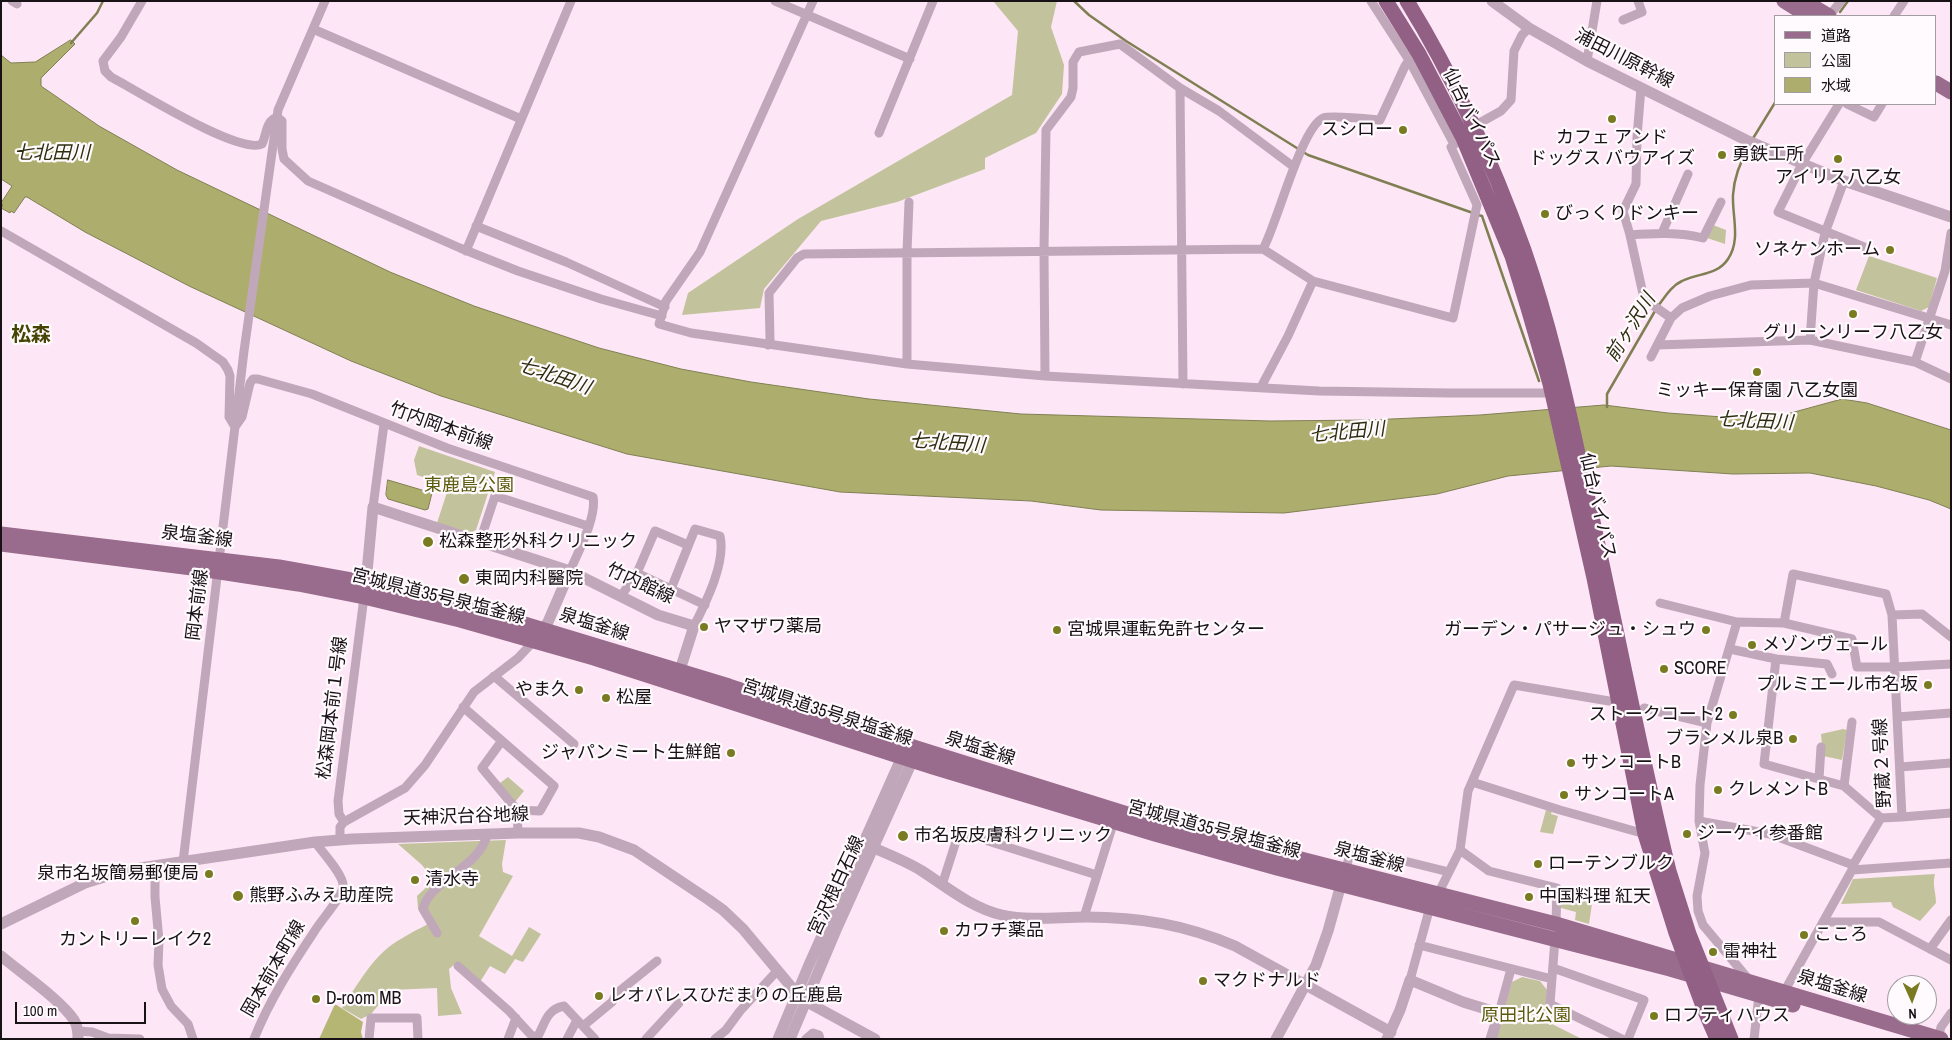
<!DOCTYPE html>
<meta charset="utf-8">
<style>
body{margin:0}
#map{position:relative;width:1952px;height:1040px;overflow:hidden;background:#fde7f6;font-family:"Archivo Narrow","Noto Sans JP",sans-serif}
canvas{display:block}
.frame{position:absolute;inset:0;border:2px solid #181116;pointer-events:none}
.legend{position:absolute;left:1774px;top:15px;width:162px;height:90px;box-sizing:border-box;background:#fffafd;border:1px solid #a39da1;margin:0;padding:6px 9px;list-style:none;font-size:15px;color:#181116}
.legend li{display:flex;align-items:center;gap:10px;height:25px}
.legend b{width:25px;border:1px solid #a39da1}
.north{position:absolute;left:1887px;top:975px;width:50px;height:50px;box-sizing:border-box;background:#fffafd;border:1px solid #a39da1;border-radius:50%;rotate:178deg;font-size:14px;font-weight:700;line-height:20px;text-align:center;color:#181116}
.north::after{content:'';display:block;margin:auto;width:18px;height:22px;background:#7a7a21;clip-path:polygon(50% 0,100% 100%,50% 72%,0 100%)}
.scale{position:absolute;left:15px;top:1002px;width:131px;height:22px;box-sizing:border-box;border:2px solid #181116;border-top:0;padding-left:6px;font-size:15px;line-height:18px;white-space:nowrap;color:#181116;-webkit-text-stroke:4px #fffafd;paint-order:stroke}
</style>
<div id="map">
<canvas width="1952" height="1040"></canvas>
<div class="frame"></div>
<ul class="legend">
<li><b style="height:6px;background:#996b8d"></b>道路</li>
<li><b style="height:14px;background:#c2c39c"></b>公園</li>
<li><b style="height:14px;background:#adae6d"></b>水域</li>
</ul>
<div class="north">N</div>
<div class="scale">100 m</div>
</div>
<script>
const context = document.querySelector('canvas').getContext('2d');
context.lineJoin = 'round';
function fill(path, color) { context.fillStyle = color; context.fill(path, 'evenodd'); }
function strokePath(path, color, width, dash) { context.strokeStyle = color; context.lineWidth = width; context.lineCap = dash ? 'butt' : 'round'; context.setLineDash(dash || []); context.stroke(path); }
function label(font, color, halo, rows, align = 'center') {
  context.font = font + ' "Archivo Narrow","Noto Sans JP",sans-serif'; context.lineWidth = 4.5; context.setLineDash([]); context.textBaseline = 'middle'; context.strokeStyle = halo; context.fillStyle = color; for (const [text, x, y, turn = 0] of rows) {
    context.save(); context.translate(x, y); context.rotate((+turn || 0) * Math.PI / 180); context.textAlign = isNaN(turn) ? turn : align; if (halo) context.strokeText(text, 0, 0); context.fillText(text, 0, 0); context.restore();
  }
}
const green = new Path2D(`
 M993,1H1057L1051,27L1064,65L1062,94L1036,133L985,158V169L897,202L821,221L764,289L760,308L682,315L688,293L798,219L1012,95L1018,31Z
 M1713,225L1726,230L1725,244L1707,238Z
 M1869,256L1937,278L1929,307L1921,311L1856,290Z
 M419,446L495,472L476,530L470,533L437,523L449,486L417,475L414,460Z
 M1843,729L1847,730L1842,760L1823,756L1821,734Z
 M508,777L524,791L515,802L500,783Z
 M1546,810L1552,811L1551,814L1558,816L1553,834L1540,832Z
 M506,840L502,864L503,872L513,876L479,936L512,956L529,927L541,934L523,962L515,959L505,974L490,966L480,982L457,962L449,969L451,988L462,1014L438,1016L437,988L391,990L371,1014L361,1019L342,1008C354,990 364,972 379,956C392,942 411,933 428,924L418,909L417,896L434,880L422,865L398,844Z
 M1935,874C1932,885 1936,892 1936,903L1920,921L1893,907L1891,902L1841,904L1853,879Z
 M1562,888L1593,897L1589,924L1575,920L1576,912L1561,908Z
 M1522,977L1540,981L1547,990L1546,1005L1555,1010L1552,1024L1582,1039H1496L1512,982Z`);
const forest = new Path2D(`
 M335,1004L363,1022L361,1032L363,1039H319Z`);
const water = new Path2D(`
 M71,40L75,44L41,78V86L99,126L177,170L390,272L474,306L599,348L681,369L751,382L869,399L1021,414L1270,421L1369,420L1480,415L1604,405L1668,413L1736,418L1776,417L1842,399L1867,403L1951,430V509L1929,500L1876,486L1810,473L1733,474L1611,466L1508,476L1437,494L1284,513L1101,510L1031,501L840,492L627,454L441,396L351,361L189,286L85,232L27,197H25L14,213L11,211L10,213L1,208L3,205L1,203L12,186L1,179V55L11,63L35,62Z
 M388,480L432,493L428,509L425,510L388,499L386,495Z`);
const stream = new Path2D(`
 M1074,1L1089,15L1126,41L1308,155L1473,213
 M1840,12L1848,1
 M71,43L97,13L103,1
 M1752,140L1776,101
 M1478,215L1482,216L1539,381
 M1658,306C1665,297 1671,286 1682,281C1698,273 1718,275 1728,259C1741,240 1732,216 1733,195C1734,177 1741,160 1750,145
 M1607,407V394L1655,311`);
const minor = new Path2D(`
 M12,1L17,4
 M142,1L121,37L103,61L105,71L111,77C136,90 239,155 262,144C267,134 265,122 277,117L282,121V149L284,159L308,181L460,248L518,271L601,299L662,316
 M775,1L910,59
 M813,1L700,252L666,301L659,324L691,333L907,364L1045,376L1319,391L1448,393H1545
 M1371,1L1409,60L1454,144
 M1829,16L1841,1
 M1894,16L1904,1
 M1623,20L1642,12L1638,1
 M313,29L521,119
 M1587,61L1597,1
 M1180,88L1183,384
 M1641,88L1637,137L1636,184L1623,211L1630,235C1655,233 1679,232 1703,238L1721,202
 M1839,104L1802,164L1778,212L1864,247
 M1847,104L1874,117L1882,104
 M1474,126L1501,111L1511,100L1514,51L1522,35L1529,28
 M879,133L933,1
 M476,226L566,262L665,307
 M1,231L196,343L223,362L228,370L230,376L229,417L235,427L242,417L250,383L253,379H258L312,394L447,448L593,497C597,517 578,552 570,571
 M1662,233L1688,174
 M1630,235L1643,294
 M1263,249L1313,281L1453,318L1477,205L1451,147L1463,138
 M466,251L571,1
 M1647,301L1671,318
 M1810,340L1814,283L1825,233L1844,181
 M768,345L770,340L769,293L797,258L804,254L1263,249C1277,224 1301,128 1323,118C1330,115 1369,119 1380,120L1405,66L1409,60L1419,54
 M1657,345L1810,340L1915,362L1951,379
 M1651,357L1671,318L1682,308L1710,296L1751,285L1814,283L1951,325
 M1915,362L1945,271L1951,233
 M907,364V252L909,202
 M1045,376L1044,250L1046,130L1071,97L1073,88V62L1079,52L1120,44L1180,88L1219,111L1294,167
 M1261,387L1288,336L1313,281
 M373,507L384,424
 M480,541L495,496L588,526
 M688,545L655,531L637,573L705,605
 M671,589L695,529L720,536C726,563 706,602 694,626
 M621,596L637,573
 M1660,603L1737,622
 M1784,623L1793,574L1886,594L1892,615
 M1730,649L1776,659L1764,764L1844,786L1881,818
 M1776,659L1827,664L1832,674
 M494,676L574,744
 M463,707L554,786L540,811L517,810L518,833
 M1644,708L1707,723
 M1897,717L1951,713
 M501,742L482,768L517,810
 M1900,767L1951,763
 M1819,779L1821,747
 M1472,782L1560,810L1645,834
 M1844,786L1852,722
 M1902,817L1951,813
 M1699,821L1770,834L1853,865
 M344,822L339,814L338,801L364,597
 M340,840V827L344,822L405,788L425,765L474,692L518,658L534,641
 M1460,850L1489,871L1557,888L1556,924
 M183,862L244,351L278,110L325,1
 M155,866V897L159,941L158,965L162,989L171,1006L188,1024L193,1039
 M1852,870L1951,863
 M1345,871L1352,848L1449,872
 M942,885L959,832L1097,875
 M1438,894L1460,850L1468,791L1514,685L1609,701
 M1084,917L1114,821
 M1823,922H1879L1951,960
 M437,933L423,909C428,882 482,866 487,834
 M1555,939L1550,1004L1622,1039
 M1419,945L1552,979
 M1930,949L1951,920
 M458,966L509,1011L532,1036H538C545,1023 547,1009 564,1006L595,1039
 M1553,968L1644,1000L1628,1039
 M1410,980L1430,907
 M1750,981L1703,925L1698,911L1697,896L1705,853L1699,821L1700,785L1707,723L1737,622L1784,623L1852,639L1857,667H1895L1951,664
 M1784,992L1852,870L1853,865L1881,818L1902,817L1892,615L1922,614L1951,637
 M1499,1013L1511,969
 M583,1026L612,1002L617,993L657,961
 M78,1031L92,1032L108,1038L140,1039
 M254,1039C269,1001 292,965 314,932C321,920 341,899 343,887C345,876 322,852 315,842
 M369,1039L371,1018H417L418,1039
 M508,1039L516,1018
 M567,1039L577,1020
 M646,1039L679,1003
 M715,1039L726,1030L740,1011L777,971
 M806,1039L813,1033L819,1035L820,1039
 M1754,1039L1759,995
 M1938,1039L1941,1027L1951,1013`);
const tertiary = new Path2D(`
 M1492,1L1529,28L1587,61L1746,140L1844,181L1951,217
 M366,583L373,507L570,571L658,615L694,626L680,670
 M538,635L548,622L570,571
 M874,848C890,855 908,862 922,871C948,888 972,908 1002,915C1030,921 1058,917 1086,917C1140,917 1186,925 1235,946L1391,1032
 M1,924L85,883L114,874L140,868L315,842L352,839L518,833H579L599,837L634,850L709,900L723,910L743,929L798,995L807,1002L875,1039
 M1,956C21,973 61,1000 74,1020C78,1026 78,1032 78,1039
 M778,1039L808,967L905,750
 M790,1039L836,930L915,755
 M1276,1039L1316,965L1328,931L1343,877
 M1387,1039L1400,1010L1410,980L1463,1002L1499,1013L1491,1039`);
const primary = new Path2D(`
 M1784,1L1808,16
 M1804,1L1829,16
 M1936,83L1951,92
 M1,534L279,567L357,581L478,610L729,686L917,748L1140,818L1556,924L1941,1039
 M1,544L200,569L298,584L364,597L460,620L594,658L933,767L1155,834L1277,868L1670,969L1793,1005`);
const trunk = new Path2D(`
 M1386,1L1419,54L1463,138L1512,256L1528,308L1550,384L1594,578L1645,834L1676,933L1704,1009L1717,1039
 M1407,1C1455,79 1493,164 1524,250C1549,322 1566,397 1582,472C1612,604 1637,739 1669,871L1689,934L1731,1039`);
const markers = [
 [1612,119,5,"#7a7a21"],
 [1403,130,5,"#7a7a21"],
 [1722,155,5,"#7a7a21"],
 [1838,159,5,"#7a7a21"],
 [1545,214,5,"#7a7a21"],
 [1890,250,5,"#7a7a21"],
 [1853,314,5,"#7a7a21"],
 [1757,372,5,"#7a7a21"],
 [428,542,6,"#7a7a21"],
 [464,579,6,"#7a7a21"],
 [704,627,5,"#7a7a21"],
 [1057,630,5,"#7a7a21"],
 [1706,630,5,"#7a7a21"],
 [1752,645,5,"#7a7a21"],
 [1664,669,5,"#7a7a21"],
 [1928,685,5,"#7a7a21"],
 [579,690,5,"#7a7a21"],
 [606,698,5,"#7a7a21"],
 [1733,715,5,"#7a7a21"],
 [1793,739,5,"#7a7a21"],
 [731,753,5,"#7a7a21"],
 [1571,763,5,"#7a7a21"],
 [1718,790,5,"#7a7a21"],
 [1564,795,5,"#7a7a21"],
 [1687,834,5,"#7a7a21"],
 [903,836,6,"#7a7a21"],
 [1538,864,5,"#7a7a21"],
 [209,874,5,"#7a7a21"],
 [415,880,5,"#7a7a21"],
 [238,896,6,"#7a7a21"],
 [1529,897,5,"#7a7a21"],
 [135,921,5,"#7a7a21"],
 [944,931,5,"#7a7a21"],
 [1804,935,5,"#7a7a21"],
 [1713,952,5,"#7a7a21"],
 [1203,981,5,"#7a7a21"],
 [599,996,5,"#7a7a21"],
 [316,999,5,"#7a7a21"],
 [1654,1016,5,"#7a7a21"]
];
const streetNames = [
 ["浦田川原幹線",1624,59,27],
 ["仙台バイパス",1471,118,64],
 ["竹内岡本前線",441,427,20],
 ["仙台バイパス",1597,506,77],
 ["泉塩釜線",197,537,7],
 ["竹内館線",640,584,25],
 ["宮城県道35号泉塩釜線",438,597,14],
 ["岡本前線",198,605,-83],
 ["泉塩釜線",594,625,17],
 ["松森岡本前１号線",333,708,-83],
 ["宮城県道35号泉塩釜線",827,713,18],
 ["泉塩釜線",980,749,18],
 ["野蔵２号線",1883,763,-93],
 ["天神沢台谷地線",466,817,-2],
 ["宮城県道35号泉塩釜線",1214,830,15],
 ["泉塩釜線",1369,858,15],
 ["宮沢根白石線",837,886,-65],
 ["岡本前本町線",274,969,-60],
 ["泉塩釜線",1832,987,17]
];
const poiNames = [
 ["スシロー",1393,130,"right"],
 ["カフェ アンド",1612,138,"center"],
 ["ドッグス バウアイズ",1612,159,"center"],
 ["勇鉄工所",1732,155],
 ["アイリス八乙女",1838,178,"center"],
 ["びっくりドンキー",1555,214],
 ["ソネケンホーム",1880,250,"right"],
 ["グリーンリーフ八乙女",1853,333,"center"],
 ["ミッキー保育園 八乙女園",1757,391,"center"],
 ["松森整形外科クリニック",439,542],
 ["東岡内科醫院",475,579],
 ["ヤマザワ薬局",714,627],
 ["宮城県運転免許センター",1067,630],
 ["ガーデン・パサージュ・シュウ",1696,630,"right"],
 ["メゾンヴェール",1762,645],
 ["SCORE",1674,669],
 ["プルミエール市名坂",1918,685,"right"],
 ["やま久",569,690,"right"],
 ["松屋",616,698],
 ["ストークコート2",1723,715,"right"],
 ["ブランメル泉B",1783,739,"right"],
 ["ジャパンミート生鮮館",721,753,"right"],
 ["サンコートB",1581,763],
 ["クレメントB",1728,790],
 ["サンコートA",1574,795],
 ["ジーケイ参番館",1697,834],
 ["市名坂皮膚科クリニック",914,836],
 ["ローテンブルク",1548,864],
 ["泉市名坂簡易郵便局",199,874,"right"],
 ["清水寺",425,880],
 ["熊野ふみえ助産院",249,896],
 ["中国料理 紅天",1539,897],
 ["カワチ薬品",954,931],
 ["こころ",1814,935],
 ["カントリーレイク2",135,940,"center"],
 ["雷神社",1723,952],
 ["マクドナルド",1213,981],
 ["レオパレスひだまりの丘鹿島",609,996],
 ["D-room MB",326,999],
 ["ロフティハウス",1664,1016]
];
const parkNames = [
 ["東鹿島公園",469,486],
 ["原田北公園",1526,1016]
];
const waterNames = [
 ["七北田川",52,154],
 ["前ヶ沢川",1631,328,-58],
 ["七北田川",554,377,19],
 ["七北田川",1755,422,3],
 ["七北田川",1347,433,-5],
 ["七北田川",947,444,4]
];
const quarterNames = [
 ["松森",31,336]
];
fill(green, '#c2c39c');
fill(forest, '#b5b674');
fill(water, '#adae6d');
strokePath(water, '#807f53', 1);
strokePath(stream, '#807f53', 2.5);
strokePath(minor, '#c1a7ba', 9);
strokePath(tertiary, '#c1a7ba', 11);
strokePath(primary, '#996b8d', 15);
strokePath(trunk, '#916084', 15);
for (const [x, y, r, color] of markers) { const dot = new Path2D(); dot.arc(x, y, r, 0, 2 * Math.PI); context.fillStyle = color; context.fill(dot); strokePath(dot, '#fffafd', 2); }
label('18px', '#181116', '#fffafd', streetNames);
label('18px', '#181116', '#fffafd', poiNames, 'left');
label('18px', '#5b5b0c', '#fffafd', parkNames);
label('italic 19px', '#2d2d0f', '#fffafd', waterNames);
label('bold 20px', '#454402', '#fffafd', quarterNames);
</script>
